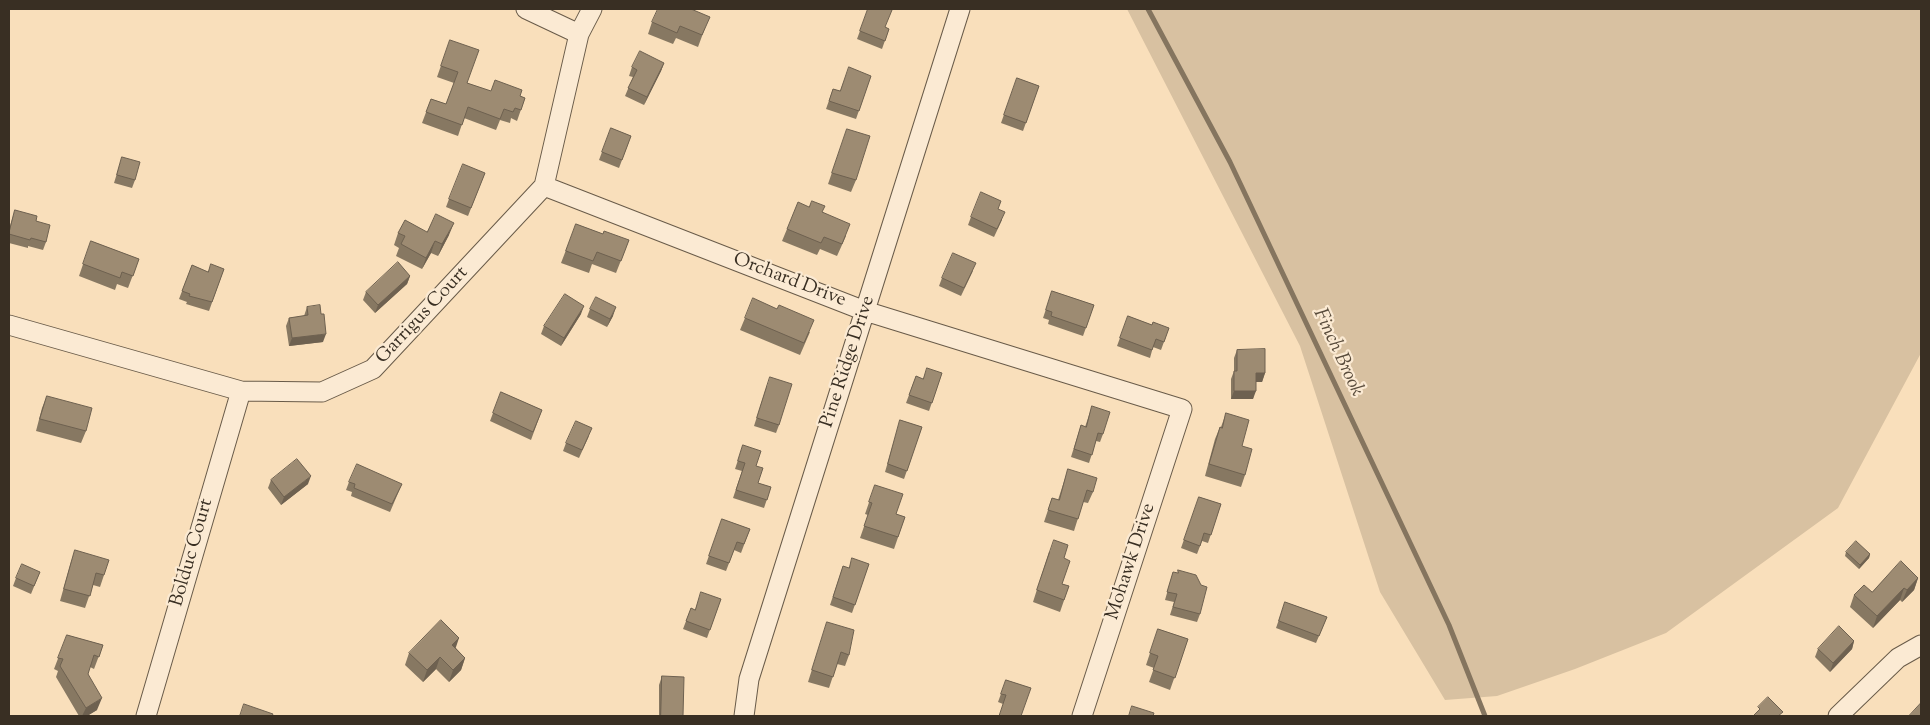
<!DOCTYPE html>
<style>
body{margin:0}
#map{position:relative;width:1930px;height:725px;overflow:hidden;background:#f9dfbb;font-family:"Sorts Mill Goudy",serif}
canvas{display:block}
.frame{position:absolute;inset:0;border:10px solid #392f23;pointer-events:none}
</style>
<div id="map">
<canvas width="1930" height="725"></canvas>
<div class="frame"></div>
</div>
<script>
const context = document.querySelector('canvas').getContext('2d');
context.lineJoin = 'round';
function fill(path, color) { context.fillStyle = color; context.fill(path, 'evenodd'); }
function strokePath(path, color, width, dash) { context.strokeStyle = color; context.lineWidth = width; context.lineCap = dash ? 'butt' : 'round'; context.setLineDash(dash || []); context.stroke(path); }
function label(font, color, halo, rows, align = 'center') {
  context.font = font + ' "Sorts Mill Goudy",serif'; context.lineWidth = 4.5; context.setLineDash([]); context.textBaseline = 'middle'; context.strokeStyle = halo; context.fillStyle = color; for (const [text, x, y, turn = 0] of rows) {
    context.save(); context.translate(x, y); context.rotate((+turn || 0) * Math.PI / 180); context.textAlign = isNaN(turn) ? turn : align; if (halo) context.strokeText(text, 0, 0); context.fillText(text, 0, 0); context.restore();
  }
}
const green = new Path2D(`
 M1127,9H1921V353L1838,508L1666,633L1575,669L1497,696L1445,700L1380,592L1300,346Z`);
const stream = new Path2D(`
 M1148,9L1230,162L1449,625L1485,716`);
const minor = new Path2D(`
 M526,9L579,34
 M544,186L865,311L1182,409L1082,716
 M9,325L241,391L322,392L373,369L544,186L579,34L592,9
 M146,716L241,391
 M744,716L749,679L960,9
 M1838,716L1898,658L1921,645`);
const wall = new Path2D(`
 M868,9L885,27L889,29L882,49L857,39Z
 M652,22L705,28L698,47L676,38L673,44L648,34Z
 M450,40L467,83L490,91L520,96L525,98L517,121L511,118L510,123L500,120L496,130L464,118L458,136L422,123L431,99L446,104L454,83L437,77Z
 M664,63L661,71L644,105L625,96L633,77L629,76L632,67Z
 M871,76L856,119L826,109L833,89L840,91Z
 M1017,78L1039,86L1023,131L1001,123Z
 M611,128L631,136L619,168L599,160Z
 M847,129L856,180L851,192L828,184Z
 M122,157L135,180L132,188L114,183Z
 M485,173L468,216L446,207L449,199Z
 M998,209L1002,220L994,237L968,225L971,217Z
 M15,210L36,221L46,242L43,250L28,246V248L9,243V229Z
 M823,212L846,236L837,256L820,249L817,255L782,241L787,229Z
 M576,224L603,234L629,240L616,273L592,264L589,273L561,263Z
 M427,232L449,235L438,256L431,253L422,269L396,256L399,248L394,245L398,233Z
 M91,241L139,259L128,288L117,284L115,290L79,276Z
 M192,265L208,272L224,269L209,311L186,304L187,302L179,299Z
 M973,271L961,296L939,286L942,278Z
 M410,276L407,284L375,313L363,300L366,292Z
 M1052,291L1094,305L1083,336L1048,324L1049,320L1043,318Z
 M307,307L323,342L289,346L286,326L289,318L304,316Z
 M590,309L613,316L607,327L587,317Z
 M581,314L561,346L541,334L544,326Z
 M1128,316L1152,325L1169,328L1161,350L1153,347L1150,358L1117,346Z
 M745,318L810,332L800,355L740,330Z
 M1237,350L1265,373L1262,382H1256L1253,399H1231V379L1234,371V358Z
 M942,373L929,411L906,403L916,376L923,379Z
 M767,385L779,425L776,433L754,426Z
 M501,392L542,410L531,440L490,421Z
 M47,396L86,431L81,443L36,431L42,408Z
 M1092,406L1103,434L1100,442L1096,441L1089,463L1071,457L1081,425L1085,427Z
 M1226,413L1242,446L1245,475L1241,487L1205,476L1215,439L1220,427H1221Z
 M900,420L922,427L904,479L885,472Z
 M589,436L579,458L563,451L566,443Z
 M743,445L756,466L758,483L771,487L764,508L733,498L742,471L735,469Z
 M1068,469L1093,492L1088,503L1083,502L1074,531L1044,522L1052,498L1058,500Z
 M271,480L308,484L281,505L268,488Z
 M349,482L402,484L390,512L351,496L352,492L346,490Z
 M875,485L896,514L905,517L894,549L860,538L868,515L865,514Z
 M1199,497L1221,504L1208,543L1202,541L1197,554L1181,548Z
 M722,519L750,529L741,553L734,550L726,571L706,564Z
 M75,550L104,575L100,587L93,585L85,608L60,601L71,562Z
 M1049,552L1064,558L1062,584L1069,586L1060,612L1033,602Z
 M1846,552L1870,554L1869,558L1859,569L1845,556Z
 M869,564L852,613L830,605L843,566L848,568Z
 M40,572L31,594L13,586L16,578Z
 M1173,572L1200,614L1197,622L1170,615L1174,602L1165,600Z
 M1918,578L1914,590L1902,602L1900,600L1873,628L1850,607L1854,595L1872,592Z
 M721,599L707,638L683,629L691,608L695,610Z
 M1285,602L1327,617L1316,643L1276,628Z
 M827,622L849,655L845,666L837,664L829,688L808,682Z
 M1158,629L1188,639L1170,690L1149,682L1154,668L1146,665Z
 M67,635L103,645L94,669L90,667L88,674L97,710L87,716H79L56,677L58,671L54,669Z
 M1854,641L1852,649L1830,672L1815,657L1818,649Z
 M456,648L465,658L461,670L449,682L436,669L423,682L405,665L409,653Z
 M662,676L683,716H659V685Z
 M1006,680L1031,688L1003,704L998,702Z`);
const shadedWall = new Path2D(`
 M664,63L661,71L644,105L647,97Z
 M454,223L449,235L438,256L442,244Z
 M435,241L431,253L422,269L426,258Z
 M410,276L407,284L375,313L378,305Z
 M584,306L581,314L561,346L564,338Z
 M616,307L613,316L607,327L610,319Z
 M326,334L323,342L289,346L292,338Z
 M1256,373H1265L1262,382H1253Z
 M1234,391H1256L1253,399H1231Z
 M311,476L308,484L281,505L284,497Z
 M1870,554L1869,558L1859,569L1860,565Z
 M1918,578L1914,590L1902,602L1907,590Z
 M1904,588L1900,600L1873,628L1877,616Z
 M459,638L455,650L452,645Z
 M1854,641L1852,649L1830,672L1833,663Z
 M440,657L436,669L423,682L427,670Z
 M465,658L461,670L449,682L453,670Z
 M102,698L97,710L87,716H82L86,708Z`);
const building = new Path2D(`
 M658,9H691L710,17L702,35L680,26L677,33L652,22Z
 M868,9H890L892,10L885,27L889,29L885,41L860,31Z
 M450,40L479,50L467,83L491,91L495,80L522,90L520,96L525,98L521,110L515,108L513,112L504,109L500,119L468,107L462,125L426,112L431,99L446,104L458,72L441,66Z
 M640,51L664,63L647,97L628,88L637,70L632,67Z
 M849,67L871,76L859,111L829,101L833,89L840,91Z
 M1017,78L1039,86L1026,123L1004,115Z
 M611,128L631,136L622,160L602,152Z
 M847,129L870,136L856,180L832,173Z
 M122,157L140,162L135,180L117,175Z
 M463,164L485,173L471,208L449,199Z
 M981,192L1001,201L998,209L1005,212L997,229L971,217Z
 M812,201L825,206L822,212L850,224L842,244L824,237L821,243L787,229L798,202L809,207Z
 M15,210L37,216L36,221L50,225L46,242L31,238L30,240L9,234Z
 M436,214L454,223L442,244L435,241L426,258L401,244L405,236L398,233L405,220L427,232Z
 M576,224L603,234L604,231L629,240L621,261L597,252L593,261L566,251Z
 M91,241L139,259L133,276L122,272L120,278L83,264Z
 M953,253L976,263L964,288L942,278Z
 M398,262L410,276L378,305L366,292Z
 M211,264L224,269L212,302L189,296L190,294L182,291L192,265L208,272Z
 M1052,291L1094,305L1086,328L1051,316L1052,312L1046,310Z
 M565,294L584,306L564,338L544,326Z
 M596,297L616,307L610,319L590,309Z
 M753,298L777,309L779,305L814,320L804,343L745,318Z
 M320,305L321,314H324L326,334L292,338L289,318L308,315L307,307Z
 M1128,316L1152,325L1153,322L1169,328L1164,342L1156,339L1152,350L1120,338Z
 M1265,349V373H1256V391H1234V371H1237V350Z
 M927,368L942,373L932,403L909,395L916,376L923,379Z
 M770,377L792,384L779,425L757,418Z
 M501,392L542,410L533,432L493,413Z
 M47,396L92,408L86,431L40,419Z
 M1092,406L1110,412L1103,434L1098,433L1092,455L1074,449L1081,425L1086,427Z
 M1226,413L1249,420L1242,446L1252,449L1245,475L1209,464L1220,427L1222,428Z
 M900,420L922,427L907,471L888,464Z
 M576,421L592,428L582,450L566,443Z
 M743,445L761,451L756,466L763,468L758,483L771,487L767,500L736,490L745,463L738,461Z
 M297,459L311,476L284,497L271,480Z
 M357,464L402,484L392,504L354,488L355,484L349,482Z
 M1068,469L1097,478L1093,492L1087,490L1078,519L1048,510L1052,498L1059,500Z
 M875,485L903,494L896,514L905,517L898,537L864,526L872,503L869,502Z
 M1199,497L1221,504L1211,535L1204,533L1200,546L1184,540Z
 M722,519L750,529L744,544L737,542L729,563L709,556Z
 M1054,540L1068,545L1064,558L1070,561L1062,584L1069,586L1064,600L1037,590Z
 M1856,541L1870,554L1860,565L1846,552Z
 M75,550L109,560L104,575L96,573L90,596L64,589Z
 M852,558L869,564L855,605L833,597L843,566L849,568Z
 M1901,561L1918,578L1907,590L1904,588L1877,616L1854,595L1864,585L1872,592Z
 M22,564L40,572L34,586L16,578Z
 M1178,570L1196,575L1201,585L1207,587L1200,614L1173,607L1177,594L1167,592L1173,572L1178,573Z
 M701,592L721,599L710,630L686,621L691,608L695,610Z
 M1285,602L1327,617L1319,636L1279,621Z
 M441,620L459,638L452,645L465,658L453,670L440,657L427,670L409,653Z
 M827,622L854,630L849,655L841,652L833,677L812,670Z
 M1839,626L1854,641L1833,663L1818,649Z
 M1158,629L1188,639L1175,678L1153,670L1158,656L1150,653Z
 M67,635L103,645L99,657L94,655L88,674L102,698L86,708L60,666L63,659L58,658Z
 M662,676L684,677L683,716H661Z
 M1006,680L1031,688L1021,716H999L1006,695L1001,694Z
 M1768,697L1783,712L1778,716H1753L1760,709L1758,707Z
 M1921,703V716H1909Z
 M244,704L273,714L272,716H240Z
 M1132,706L1154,713L1153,716H1129Z`);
const streetNames = [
 ["Orchard Drive",789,281,21],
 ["Garrigus Court",423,316,-47],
 ["Pine Ridge Drive",849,362,-72],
 ["Bolduc Court",193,553,-74],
 ["Mohawk Drive",1132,562,-72]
];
const waterNames = [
 ["Finch Brook",1337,353,65]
];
fill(green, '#d8c1a1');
strokePath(stream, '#85755f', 5);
strokePath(minor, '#695b49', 21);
strokePath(minor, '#fbead3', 19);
fill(wall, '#877862');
fill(shadedWall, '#6e6150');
fill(building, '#9d8b72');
strokePath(building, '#6e6150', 1);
label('19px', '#392f23', '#fbead3', streetNames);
label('italic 20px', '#594c3c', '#fbead3', waterNames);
</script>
